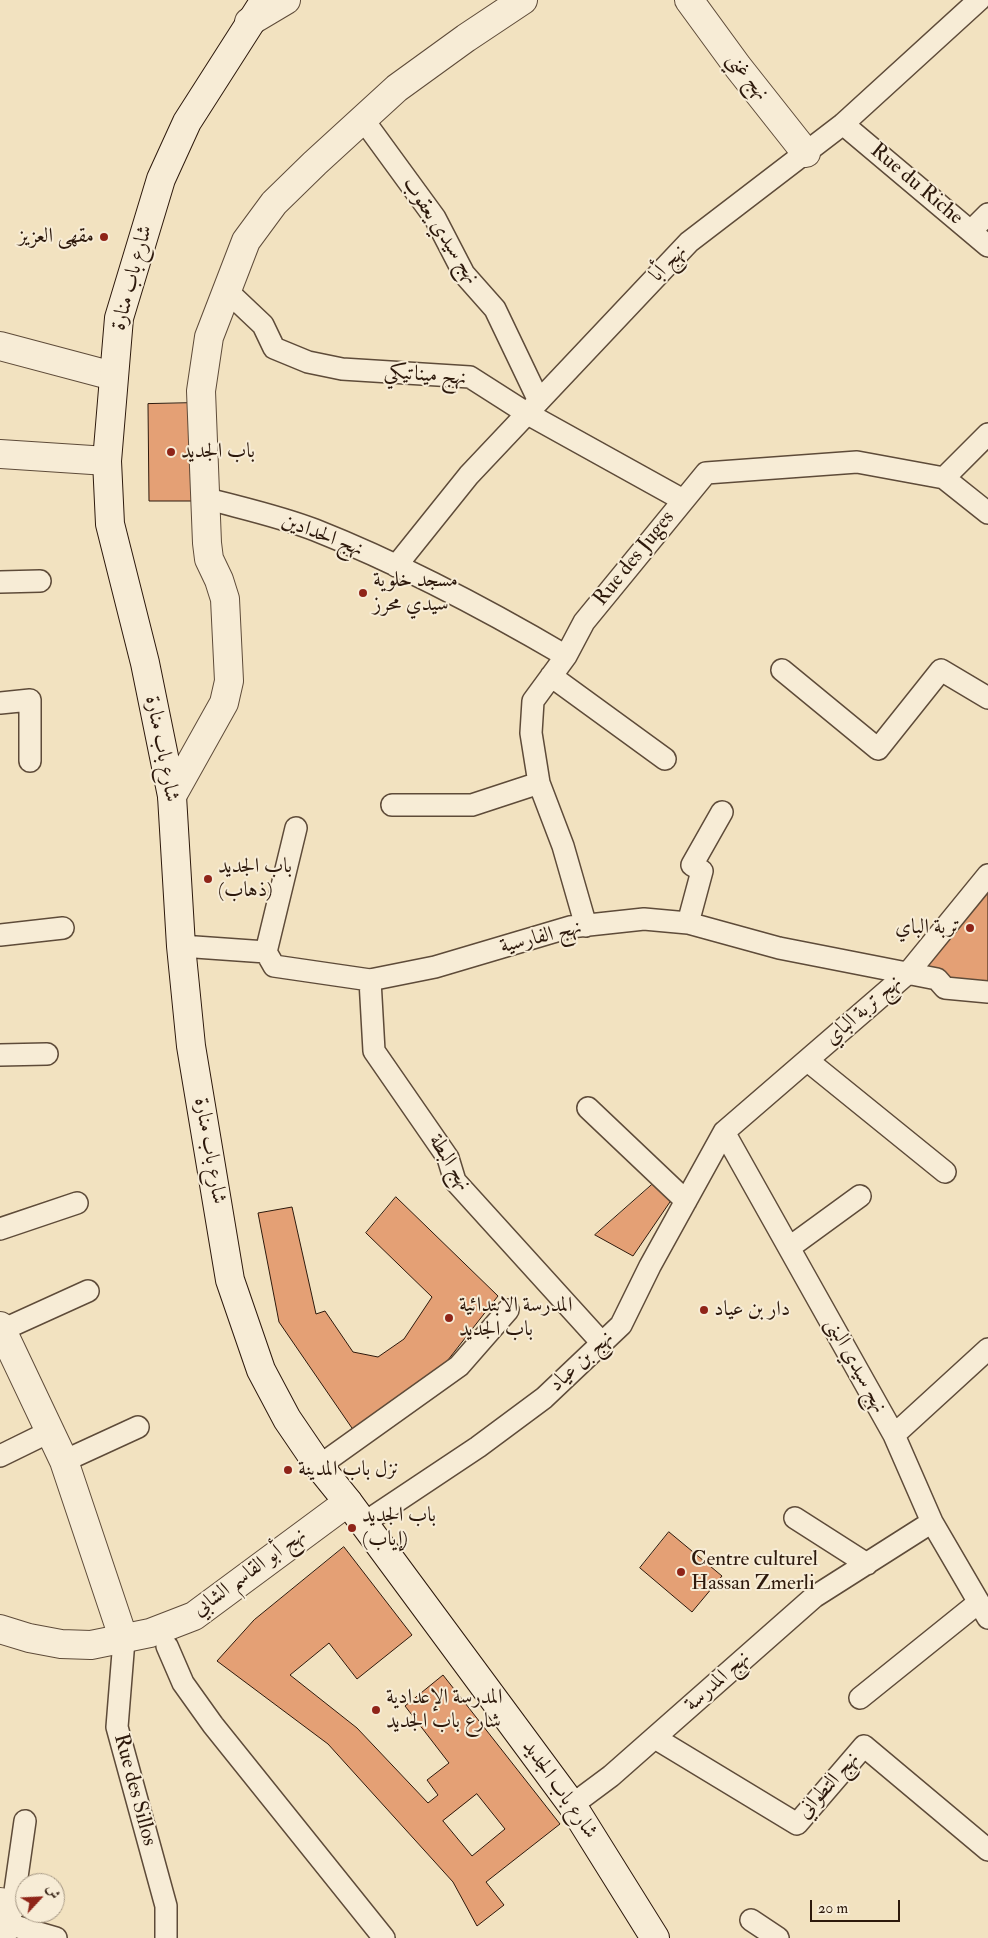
<!DOCTYPE html>
<meta charset="utf-8">
<style>
body{margin:0}
#map{position:relative;width:988px;height:1938px;overflow:hidden;background:#f2e2c0;font-family:"IM FELL Double Pica",Amiri,serif}
canvas{display:block}
.north{position:absolute;left:15px;top:1873px;width:50px;height:50px;box-sizing:border-box;background:#f7ecd6;border:1px solid #a69885;border-radius:50%;rotate:65deg;font-size:14px;font-weight:700;line-height:20px;text-align:center;color:#2d190c}
.north::after{content:'';display:block;margin:auto;width:18px;height:22px;background:#8f2418;clip-path:polygon(50% 0,100% 100%,50% 72%,0 100%)}
.scale{position:absolute;left:810px;top:1900px;width:90px;height:22px;box-sizing:border-box;border:2px solid #2d190c;border-top:0;padding-left:6px;font-size:15px;line-height:18px;white-space:nowrap;color:#2d190c;-webkit-text-stroke:4px #f7ecd6;paint-order:stroke}
</style>
<div id="map">
<canvas width="988" height="1938"></canvas>
<div class="north">ش</div>
<div class="scale">20 m</div>
</div>
<script>
const context = document.querySelector('canvas').getContext('2d');
context.lineJoin = 'round';
function fill(path, color) { context.fillStyle = color; context.fill(path, 'evenodd'); }
function strokePath(path, color, width, dash) { context.strokeStyle = color; context.lineWidth = width; context.lineCap = dash ? 'butt' : 'round'; context.setLineDash(dash || []); context.stroke(path); }
function label(font, color, halo, rows, align = 'center') {
  context.font = font + ' "IM FELL Double Pica",Amiri,serif'; context.lineWidth = 4; context.setLineDash([]); context.textBaseline = 'middle'; context.strokeStyle = halo; context.fillStyle = color; for (const [text, x, y, turn = 0] of rows) {
    context.save(); context.translate(x, y); context.rotate((+turn || 0) * Math.PI / 180); context.textAlign = isNaN(turn) ? turn : align; if (halo) context.strokeText(text, 0, 0); context.fillText(text, 0, 0); context.restore();
  }
}
const building = new Path2D(`
 M194,403V501H149L148,404Z
 M988,888V985L953,982L920,968Z
 M654,1183L672,1199L633,1256L595,1235Z
 M396,1197L498,1296L437,1374L354,1431L279,1322L258,1213L292,1207L316,1314L325,1311L353,1352L378,1357L404,1339L432,1297L366,1233Z
 M669,1532L722,1576L692,1612L640,1568Z
 M344,1547L412,1635L357,1679L329,1643L290,1675L357,1728L428,1803L438,1795L427,1780L449,1763L405,1706L443,1675L560,1824L486,1882L504,1905L477,1926L453,1882L328,1744L217,1661L254,1620ZM477,1794L505,1829L472,1856L443,1821Z`);
const pedestrian = new Path2D(`
 M362,118L435,218L464,274L495,309L539,401
 M843,124L988,246
 M971,231L988,214
 M226,290L263,325L274,348L308,362L342,369L470,377L528,414L683,500
 M944,478L988,434
 M205,498C241,508 279,516 315,530C401,564 486,609 566,656
 M396,566L469,475L689,242L843,124L979,0
 M0,582L40,581
 M782,670L878,749L941,670L988,698
 M551,676L665,759
 M0,703L30,700V761
 M392,805H472L539,783
 M688,923L702,871L692,865L722,812
 M586,926L563,846L539,783L531,733L533,701L566,656L584,622L706,473L857,462L944,478L988,513
 M0,935L63,928
 M181,946L266,952L274,966L370,980L435,967L570,927L644,919L688,923L779,948L937,979L945,988L988,992
 M266,952L296,828
 M370,980L374,1051L448,1158L455,1181L602,1343
 M0,1055L47,1054
 M808,1061L945,1172
 M588,1108L686,1201
 M724,1132L894,1435L932,1522L988,1618
 M0,1229L77,1203
 M790,1247L860,1196
 M2,1330L88,1291
 M894,1435L988,1349
 M0,1456L49,1432
 M64,1461L138,1427
 M319,1466L459,1366L508,1310
 M795,1518L867,1564
 M364,1523L478,1447L544,1398L621,1325L650,1266L724,1132L908,973L988,875
 M124,1640L117,1727L166,1906V1938
 M167,1646L183,1683L213,1725L384,1938
 M860,1698L978,1603
 M655,1738L797,1824L864,1746L988,1850
 M572,1805L611,1776L814,1597L932,1522
 M751,1920L778,1938
 M8,1924L56,1938
 M5,1938L13,1905L25,1821`);
const minor = new Path2D(`
 M689,0L738,67L806,153
 M249,22L286,0
 M0,346L113,376
 M0,454L107,461
 M172,796L224,703L229,681L225,599L219,580L209,559L207,543L201,391L209,337L246,241L274,203L315,163L397,88L466,38L523,0
 M0,1326L64,1461L124,1640
 M0,1902L13,1905`);
const tertiary = new Path2D(`
 M0,1629L29,1638L61,1644L91,1645L150,1633L194,1616L348,1502`);
const secondary = new Path2D(`
 M265,0L187,122L161,179L119,318L107,461L110,524L145,663L172,796L181,946L191,1046L230,1280L261,1370L287,1419L319,1466L348,1502L572,1805L655,1938`);
const markers = [
 [104,237,5,"#8f2418"],
 [171,452,5,"#8f2418"],
 [363,593,5,"#8f2418"],
 [208,879,5,"#8f2418"],
 [970,928,5,"#8f2418"],
 [704,1310,5,"#8f2418"],
 [449,1318,5,"#8f2418"],
 [288,1470,5,"#8f2418"],
 [352,1528,5,"#8f2418"],
 [681,1572,5,"#8f2418"],
 [376,1710,5,"#8f2418"]
];
const streetNames = [
 ["نهج غني",747,77,52],
 ["Rue du Riche",916,185,40],
 ["نهج سيدي يعقوب",440,231,57],
 ["نهج أبا",669,264,-46],
 ["شارع باب منارة",133,278,-75],
 ["نهج ميناتيكي",425,376,5],
 ["نهج الحدادين",322,536,21],
 ["Rue des Juges",635,559,-51],
 ["شارع باب منارة",161,749,79],
 ["نهج الفارسية",541,938,-14],
 ["نهج تربة الباي",864,1011,-41],
 ["شارع باب منارة",209,1151,80],
 ["نهج البطة",449,1163,58],
 ["نهج بن عياد",582,1362,-43],
 ["نهج سيدي البنى",855,1366,61],
 ["نهج أبو القاسم الشابي",250,1573,-36],
 ["نهج المدرسة",718,1682,-42],
 ["نهج التطواني",829,1786,-48],
 ["Rue des Sillos",134,1790,75],
 ["شارع باب الجديد",559,1790,55]
];
const poiNames = [
 ["مقهى العزيز",94,237,"right"],
 ["باب الجديد",181,452],
 ["مسجد خلوية",373,581],
 ["سيدي محرز",373,605],
 ["باب الجديد",218,867],
 ["(ذهاب)",218,891],
 ["تربة الباي",960,928,"right"],
 ["المدرسة الابتدائية",459,1306],
 ["باب الجديد",459,1330],
 ["دار بن عياد",714,1310],
 ["نزل باب المدينة",298,1470],
 ["باب الجديد",362,1516],
 ["(إياب)",362,1540],
 ["Centre culturel",691,1560],
 ["Hassan Zmerli",691,1584],
 ["المدرسة الإعدادية",386,1698],
 ["شارع باب الجديد",386,1722]
];
fill(building, '#e4a075');
strokePath(building, '#2d190c', 1);
strokePath(pedestrian, '#5e4b39', 24);
strokePath(minor, '#5e4b39', 30);
strokePath(tertiary, '#5e4b39', 30);
strokePath(secondary, '#2d190c', 30);
strokePath(pedestrian, '#f7ecd6', 21);
strokePath(minor, '#f7ecd6', 28);
strokePath(tertiary, '#f7ecd6', 28);
strokePath(secondary, '#f7ecd6', 28);
for (const [x, y, r, color] of markers) { const dot = new Path2D(); dot.arc(x, y, r, 0, 2 * Math.PI); context.fillStyle = color; context.fill(dot); strokePath(dot, '#f7ecd6', 2); }
label('21px', '#2d190c', '#f7ecd6', streetNames);
label('21px', '#2d190c', '#f7ecd6', poiNames, 'left');
</script>
